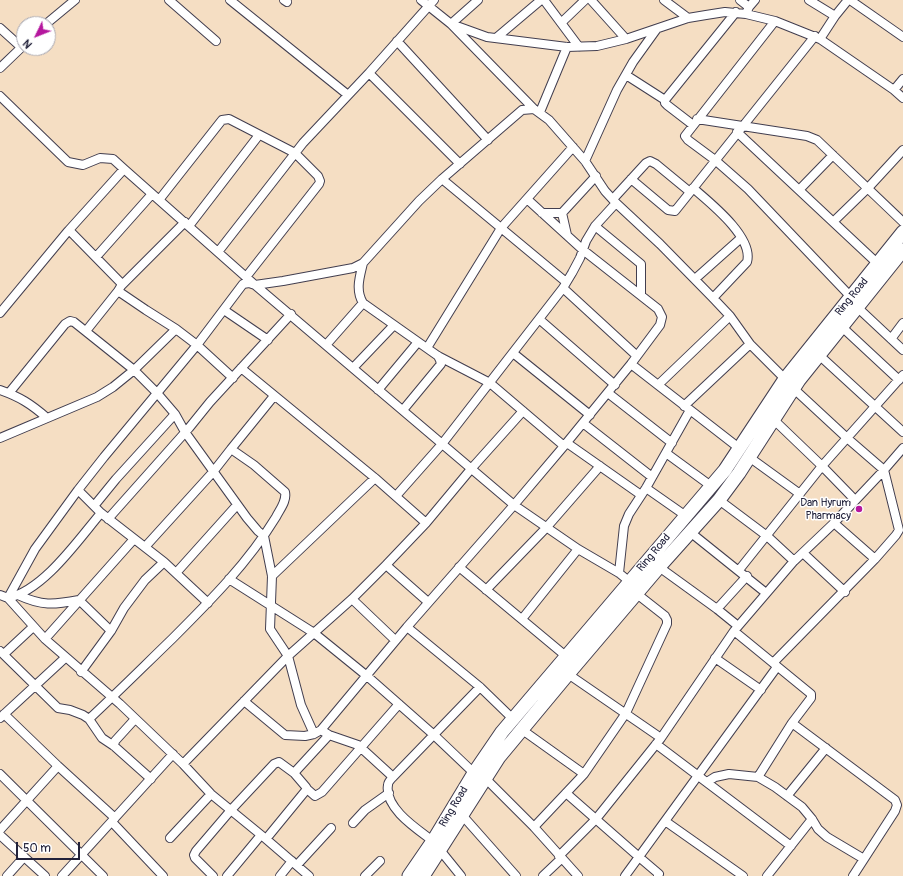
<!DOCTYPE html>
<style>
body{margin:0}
#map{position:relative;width:903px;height:876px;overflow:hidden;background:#f5dec3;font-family:Pangolin,sans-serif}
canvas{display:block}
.north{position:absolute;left:16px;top:16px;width:40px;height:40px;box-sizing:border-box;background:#fff;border:1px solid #a7a7b1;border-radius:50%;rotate:227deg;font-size:11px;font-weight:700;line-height:16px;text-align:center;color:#22223b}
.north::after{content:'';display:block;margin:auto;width:14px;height:18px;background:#b5179e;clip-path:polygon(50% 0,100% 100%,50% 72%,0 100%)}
.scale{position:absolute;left:16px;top:842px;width:64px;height:18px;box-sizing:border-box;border:2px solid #22223b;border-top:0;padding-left:5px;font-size:12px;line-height:14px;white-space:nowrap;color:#22223b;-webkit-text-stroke:3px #fff;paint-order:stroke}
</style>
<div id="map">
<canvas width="903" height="876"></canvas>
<div class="north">N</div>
<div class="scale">50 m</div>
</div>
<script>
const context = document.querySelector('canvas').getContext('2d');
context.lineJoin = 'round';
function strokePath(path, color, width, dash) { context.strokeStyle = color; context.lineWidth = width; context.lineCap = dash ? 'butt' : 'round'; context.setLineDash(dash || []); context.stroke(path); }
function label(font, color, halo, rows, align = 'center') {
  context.font = font + ' Pangolin,sans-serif'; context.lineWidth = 3; context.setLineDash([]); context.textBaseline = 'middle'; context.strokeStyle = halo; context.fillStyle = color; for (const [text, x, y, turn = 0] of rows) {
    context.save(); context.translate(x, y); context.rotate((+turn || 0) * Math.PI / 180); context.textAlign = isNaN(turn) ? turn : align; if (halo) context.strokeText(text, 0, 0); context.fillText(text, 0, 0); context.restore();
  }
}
const street = new Path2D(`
 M169,0L216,41
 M230,0L348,95
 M284,0L287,2
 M421,0L451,24L487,37L567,47L597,46L626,39L688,18L706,15L725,12L746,14L775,21L820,39L894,90L903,98
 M478,0L451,24L534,109
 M544,0L579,47
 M591,0L626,39
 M664,0L688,18
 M740,0L749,7
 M809,0L835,16
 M850,0L903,37
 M746,14L749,7L755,0
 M775,21L685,136L688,140L715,160L748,189L851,297
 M561,23L585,0
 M46,24L75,0
 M0,28L21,47
 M496,38L541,0
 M820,39L835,16L848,0
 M397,41L488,140
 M0,68L24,45
 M369,73L460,164
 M626,75L665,100
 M894,90L903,79
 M0,96L68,162L83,165L100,158L113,159L124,169L255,285L514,505L578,549L619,573L630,582
 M540,112L567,47
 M697,119L807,136L817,140L903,222
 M693,125L667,105L665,103V100L736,12
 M737,132L878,264
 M585,161L617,90L633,62L656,30
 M442,179L566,282
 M631,179L668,210L675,211L815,36
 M693,188C709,202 754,237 747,262L713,298
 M799,190L833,155
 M613,199L646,163L650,161L656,164L690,192
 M159,200L222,120L229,119L295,153L318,176L320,181L319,184L246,277
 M542,213H562L596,176
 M562,213L567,235
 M833,222L868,188L903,150
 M189,226L259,135
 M595,226L641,264V295
 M69,230L124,169
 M218,252L303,143L369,73L434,0
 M96,257L152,194
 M363,263C360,276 355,290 363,303L438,356L490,383L564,446
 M695,279L741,238
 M121,286L185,222
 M563,288L637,356
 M118,291L146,310L176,329L197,345L233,378
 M857,307L903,350
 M224,310L268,340
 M0,313L68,231L69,230L121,283V286L118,291L86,331
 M539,319L615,385
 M842,327L899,380
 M891,339L903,323
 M326,345L363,303
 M427,348L501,228L573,147
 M513,353L590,415
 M819,355L903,432
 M631,364L739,448
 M241,368L375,478L426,523
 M353,368L394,325
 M658,385L730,316
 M0,390C20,397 31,404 47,418
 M378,390L418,342
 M9,393L65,324L70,321L74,322L134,370L157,393L175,414L185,432L247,518L258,531L264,536L272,576L270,629L288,656L301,705L314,734
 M608,393L672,443
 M684,406L750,344
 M403,410L441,364L440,360L438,356
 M773,419L822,466L855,500
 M583,423L652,477
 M0,438L97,397L113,387L134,370L176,329
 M567,443L641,495
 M231,449L274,396
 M666,453L711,486
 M749,457L800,494
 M646,488L686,516
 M78,490L101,513L164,562L208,603
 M396,496L442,444L563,288L572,273L580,258L586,241L595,226L616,203
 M719,500L767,536L794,561
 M94,506L116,479L175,414
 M108,519L189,428L210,402L291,314
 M834,523L875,559
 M690,532L766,593
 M803,553L845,592
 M386,565L428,602
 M459,567L567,657
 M659,567L717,609L738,626
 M739,570L822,466L903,375
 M176,573L237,505
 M619,573L624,526L629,514L646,488L690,410
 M272,576L375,478
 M229,579L314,633L367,676L434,735L474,773
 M486,590L546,528L600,466
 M0,595L8,598L45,639L120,704L183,764L211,794L266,839L309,876
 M18,595C42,606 53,605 79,600L111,631
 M8,598L35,549L78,490L104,457L197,345L243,284L249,283L255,285L283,281L353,268L363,263L419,201L442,179L522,110L534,109L549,120L585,161L605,191L616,203L660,244L713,298L730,316L750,344L785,379
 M8,598C44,590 78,540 101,513
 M352,599L395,640
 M717,609L747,576
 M522,619L578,549
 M407,627L480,687L513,719
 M734,631L811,694V698L792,723L758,777
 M45,639L134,539
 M0,651L58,708L70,710L83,715L89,719L102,738L114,746L151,779
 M4,654L33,627
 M715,658L761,690
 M773,663L875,559L896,535L899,530L884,470L847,438L793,388
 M81,672L111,631L124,608L145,580L164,562
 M568,674L661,738
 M244,701L285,735L305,736L314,734L321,730L407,627L514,505L564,446L631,364L660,325L662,317L658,309L583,250L527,199
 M4,714L58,766L115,818
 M0,718L65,658
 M89,719C117,693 144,666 172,639C210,601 248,563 276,517C280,509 287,501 285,492L254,465L231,449L213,472L145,547
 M792,723L895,800L897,805L895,811L853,876
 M521,729L584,774
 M321,730L329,735L358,745L393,777
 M656,744L791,846
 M114,746L115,741L135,719
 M183,764L288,656L352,599L386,565L426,523L471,469L523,411
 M294,773L329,735
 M0,774L103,876
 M485,778L534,827L578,876
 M707,782L715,777L729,774L758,777L775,787L802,807L812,819L818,829L827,837L864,859
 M307,789L315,796L322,792L399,704
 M566,793L639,857L659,874L658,876
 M787,796L826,748
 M462,815L516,876
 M665,821L743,876
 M112,822L163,876
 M353,823L365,810L389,793
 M534,827L584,774L626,713L667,624V620L665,616L637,594
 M0,830L58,766
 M0,835L45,876
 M170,838L211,794
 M433,841C417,829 384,808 388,785C388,782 391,779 393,777L480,687
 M440,850L461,876
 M559,856L596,819L661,738L734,631L794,561L834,523L884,470L903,448
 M297,865L331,828
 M7,876L24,857
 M62,876L173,754
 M213,876L195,858L194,855L196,851L231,810L274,764L279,762L294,773L306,787L307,789L266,839
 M227,876L261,835
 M280,876L292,861
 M365,876L380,861
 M543,876L562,858
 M625,876L777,667
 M767,876L812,819`);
const primary = new Path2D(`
 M409,876L433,841L474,773L502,732L725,470L785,379L903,232
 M423,876L499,757L568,674L659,567L719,500L739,473L799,380L903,250`);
const markers = [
 [859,509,4,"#b5179e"]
];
const streetNames = [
 ["Ring Road",852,297,-51],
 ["Ring Road",654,553,-50],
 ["Ring Road",454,807,-59]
];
const poiNames = [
 ["Dan Hyrum",851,503],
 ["Pharmacy",851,516]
];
strokePath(street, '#423e4f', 10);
strokePath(primary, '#423e4f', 15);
strokePath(street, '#fff', 8);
strokePath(primary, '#fff', 13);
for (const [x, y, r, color] of markers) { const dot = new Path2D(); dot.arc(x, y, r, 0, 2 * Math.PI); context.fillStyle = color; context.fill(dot); strokePath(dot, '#fff', 1.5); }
label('11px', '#22223b', '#fff', streetNames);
label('11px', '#22223b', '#fff', poiNames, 'right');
</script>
